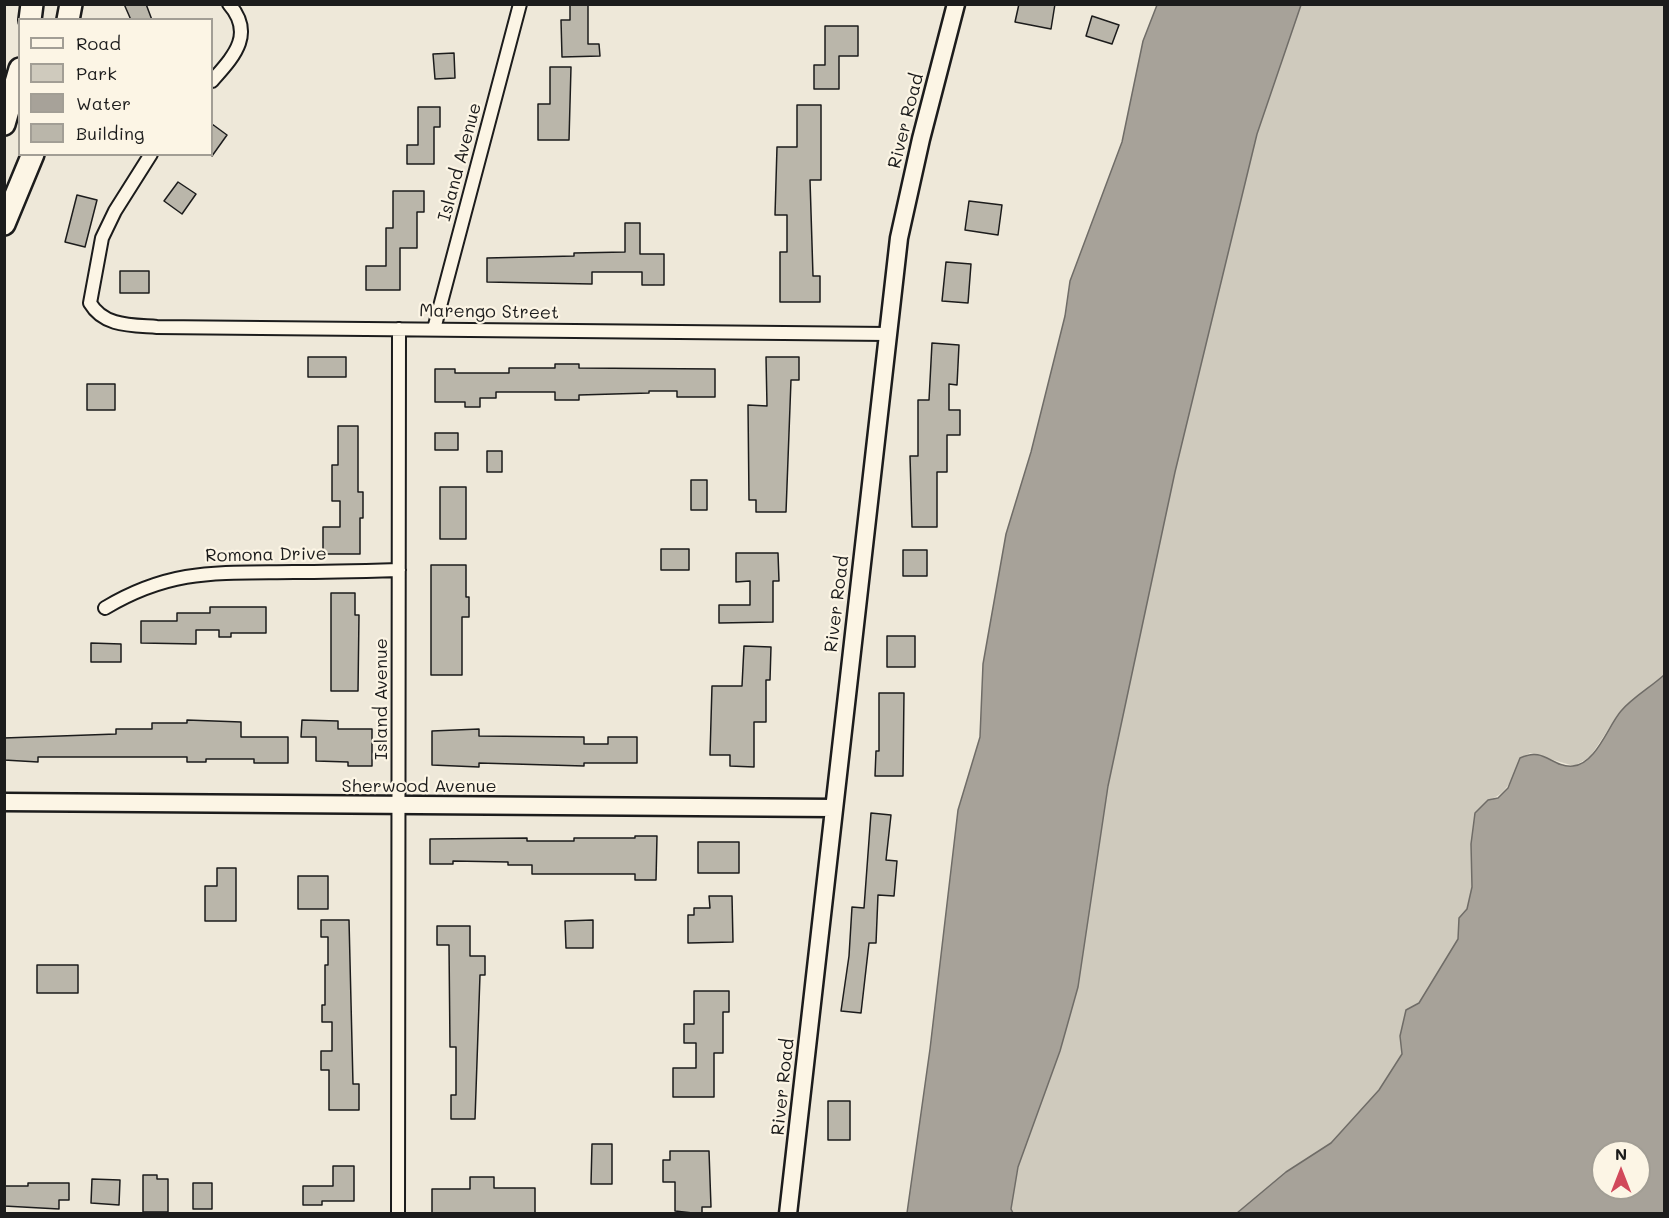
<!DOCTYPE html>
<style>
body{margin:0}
#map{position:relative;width:1669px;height:1218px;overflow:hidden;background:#eee8d9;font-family:Mali,sans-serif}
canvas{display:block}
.frame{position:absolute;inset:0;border:6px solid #1c1c1c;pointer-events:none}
.legend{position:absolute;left:18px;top:18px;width:195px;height:138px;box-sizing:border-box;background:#fcf5e5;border:2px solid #a29e95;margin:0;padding:8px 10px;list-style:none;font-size:18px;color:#1c1c1c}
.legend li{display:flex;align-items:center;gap:12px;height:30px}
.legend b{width:30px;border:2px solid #a29e95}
.north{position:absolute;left:1591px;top:1140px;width:60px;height:60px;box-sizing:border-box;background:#fcf5e5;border:2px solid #a29e95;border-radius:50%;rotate:0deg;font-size:16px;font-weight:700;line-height:24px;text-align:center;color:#1c1c1c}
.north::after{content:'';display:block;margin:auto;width:21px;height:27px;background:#d1495b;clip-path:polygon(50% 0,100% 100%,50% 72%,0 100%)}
</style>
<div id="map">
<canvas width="1669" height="1218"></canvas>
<div class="frame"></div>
<ul class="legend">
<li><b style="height:8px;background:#fcf5e5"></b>Road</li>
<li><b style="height:16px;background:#cfcabd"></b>Park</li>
<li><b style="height:16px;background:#a7a299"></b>Water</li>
<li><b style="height:16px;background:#bab6aa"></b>Building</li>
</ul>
<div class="north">N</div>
</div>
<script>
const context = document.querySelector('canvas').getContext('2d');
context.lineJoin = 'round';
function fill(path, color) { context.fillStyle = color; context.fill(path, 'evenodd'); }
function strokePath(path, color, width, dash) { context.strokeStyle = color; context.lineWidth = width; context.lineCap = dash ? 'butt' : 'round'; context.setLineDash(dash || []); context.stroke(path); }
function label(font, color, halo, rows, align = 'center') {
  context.font = font + ' Mali,sans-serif'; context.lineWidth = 4.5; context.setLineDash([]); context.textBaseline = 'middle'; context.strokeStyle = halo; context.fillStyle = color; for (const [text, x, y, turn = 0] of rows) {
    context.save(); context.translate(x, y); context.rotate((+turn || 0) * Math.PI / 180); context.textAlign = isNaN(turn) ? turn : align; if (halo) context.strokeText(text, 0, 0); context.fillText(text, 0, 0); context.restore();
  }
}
const green = new Path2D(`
 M1301,5H1664V675L1621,710L1590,757L1574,766L1530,753L1520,758C1513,776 1509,794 1488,800L1471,844L1472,887L1467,909L1459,918L1458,939L1400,1036L1402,1054L1379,1090L1331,1143L1286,1172L1237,1213L1013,1214L1011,1209L1018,1167L1060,1051L1078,987L1108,786L1175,472L1257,134Z`);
const water = new Path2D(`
 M1157,5H1301L1257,134L1175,472L1108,786L1078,987L1060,1051L1018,1167L1011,1209L1013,1213H907L930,1049L958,810L980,737L983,664L1006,534L1031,452L1065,316L1070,281L1122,142L1143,41Z
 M1664,675V1213H1237L1286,1172L1331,1143L1379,1090L1402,1054L1400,1036L1406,1010L1419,1003L1458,939L1459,918L1467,909L1472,887L1471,844L1475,813L1488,800L1498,798L1508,788L1520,758C1545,746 1551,768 1573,766C1596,764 1608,726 1621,711C1633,697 1651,687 1664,675ZM1603,1152H1639V1188H1603Z`);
const building = new Path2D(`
 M124,4H146L152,20H131Z
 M570,4H588V44H599L600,56L562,57L561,20H570Z
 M1019,4H1055L1051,29L1015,22Z
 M1092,16L1119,25L1112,44L1086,36Z
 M825,26H858V56H839V89H814V65H825Z
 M454,53L455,78L435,79L433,54Z
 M550,67H571L569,140H538V104H550Z
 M797,105H821V180H810L813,276H820V302H780V252H787V215H775L777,147H797Z
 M418,107H440V127H434V164H407V145H418Z
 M212,124L227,135L212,156Z
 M178,182L196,194L182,214L164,201Z
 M393,191H424V212H417V248H400V290H366V266H386V228H393Z
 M77,195L97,200L85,247L65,242Z
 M969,201L1002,205L998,235L965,230Z
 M625,223H640V254H664V285H642V272H592V284L487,282V258L574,256V253L625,252Z
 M946,262L971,264L968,303L942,301Z
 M120,271H149V293H120Z
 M932,343L959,345L957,385L949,384V410H960V435H947V472H937V527H912L910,456H918V400H929Z
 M308,357H346V377H308Z
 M766,357H799V380H791L786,512H756V500H749L748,405L767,406Z
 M555,364H579V368L715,369V397H677V391H649V393L579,395V400H555V392H496V398H480V407H465V402H435V369H455V373H509V368H555Z
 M87,384H115V410H87Z
 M338,426H358V492H363V518H360V554H323V527H340V501H332V465H338Z
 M435,433H458V450H435Z
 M487,451H502V472H487Z
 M691,480H707V510H691Z
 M440,487H466V539H440Z
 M661,549H689V570H661Z
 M903,550H927V576H903Z
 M736,553H778L779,581H773V622L719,623V605H750V581L736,582Z
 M431,565H466V597H469V617H462V675H431Z
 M331,593H355V615H359L358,691H331Z
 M210,607H266V633H231V637H219V630H196V644L141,643V621H177V613H210Z
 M887,636H915V667H887Z
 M91,643L121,644V662H91Z
 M744,646L771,647L770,680H766V722H754V767L730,766V755H710L712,686H742Z
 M879,693H904L903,776H875L876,751H879Z
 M187,720L241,722V737H288V763H254V759H206V762H187V757H38V762L4,760V738L116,734V729H152V723H187Z
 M302,720L338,721V729H372V766H348V762L316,761V737H301Z
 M479,729V736L584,737V744H608V737H637V763H584V766L479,763V767L432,765V731Z
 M871,813L891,815L886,860L897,861L894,896L878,895L876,943H869L861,1013L841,1011L849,956L852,907L864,908Z
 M635,836H657L656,880H635V874H532V865H508V862L453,861V864H430V839L527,838V841H574V838H635Z
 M698,842H739V873H698Z
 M217,868H236V921H205V886H217Z
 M298,876H328V909H298Z
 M709,896H732L733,942L688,943V915H694V908H710Z
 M321,920H349L353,1084H359V1110H329V1070H321V1051H332V1022H322V1005H325V965H328V937H321Z
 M593,920V948H566L565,921Z
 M437,926H470V956H485V975H480L475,1119H451V1095H456V1047H450L449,945H437Z
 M37,965H78V993H37Z
 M694,991H729V1012H723V1053H714V1097H673V1068H696V1043H684V1024H694Z
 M828,1101H850V1140H828Z
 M592,1144H612V1184H591Z
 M670,1151H709L711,1207H702V1214L675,1211V1182H663V1160H670Z
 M333,1166H354V1201H322V1205H303V1186H333Z
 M143,1175H157V1179H168V1212H143Z
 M470,1177H494V1188H535V1214H432V1189H470Z
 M92,1179L120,1180L119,1205L91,1203Z
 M28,1183H69V1200H59V1209L4,1206V1186H28Z
 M193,1183H212V1209H193Z`);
const street = new Path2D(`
 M212,81C232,58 256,35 229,4
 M151,154L115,211L102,238L90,303C104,327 132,325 157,327L888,334
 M434,329L520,4
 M105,608C172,568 219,573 294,572C329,572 364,571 399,570
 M398,1214L399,329`);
const secondary = new Path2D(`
 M4,802L834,808
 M788,1214L899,238L921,139L956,4`);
const highway = new Path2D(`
 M30,20L32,4
 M68,20L71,4
 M4,124L20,69
 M4,224L33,154`);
const streetNames = [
 ["River Road",906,121,-76],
 ["Island Avenue",460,162,-75],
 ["Marengo Street",489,312,1],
 ["Romona Drive",266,555,-1],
 ["River Road",837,604,-83],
 ["Island Avenue",381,699,-90],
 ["Sherwood Avenue",419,786],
 ["River Road",783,1087,-84]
];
fill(green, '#cfcabd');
fill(water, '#a7a299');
strokePath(water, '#6f6c67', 1.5);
fill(building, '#bab6aa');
strokePath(building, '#1c1c1c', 1.5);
strokePath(street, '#1c1c1c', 16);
strokePath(secondary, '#1c1c1c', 21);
strokePath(highway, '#1c1c1c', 26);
strokePath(street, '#fcf5e5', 12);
strokePath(secondary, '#fcf5e5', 16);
strokePath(highway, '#fcf5e5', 21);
label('18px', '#1c1c1c', '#fcf5e5', streetNames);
</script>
